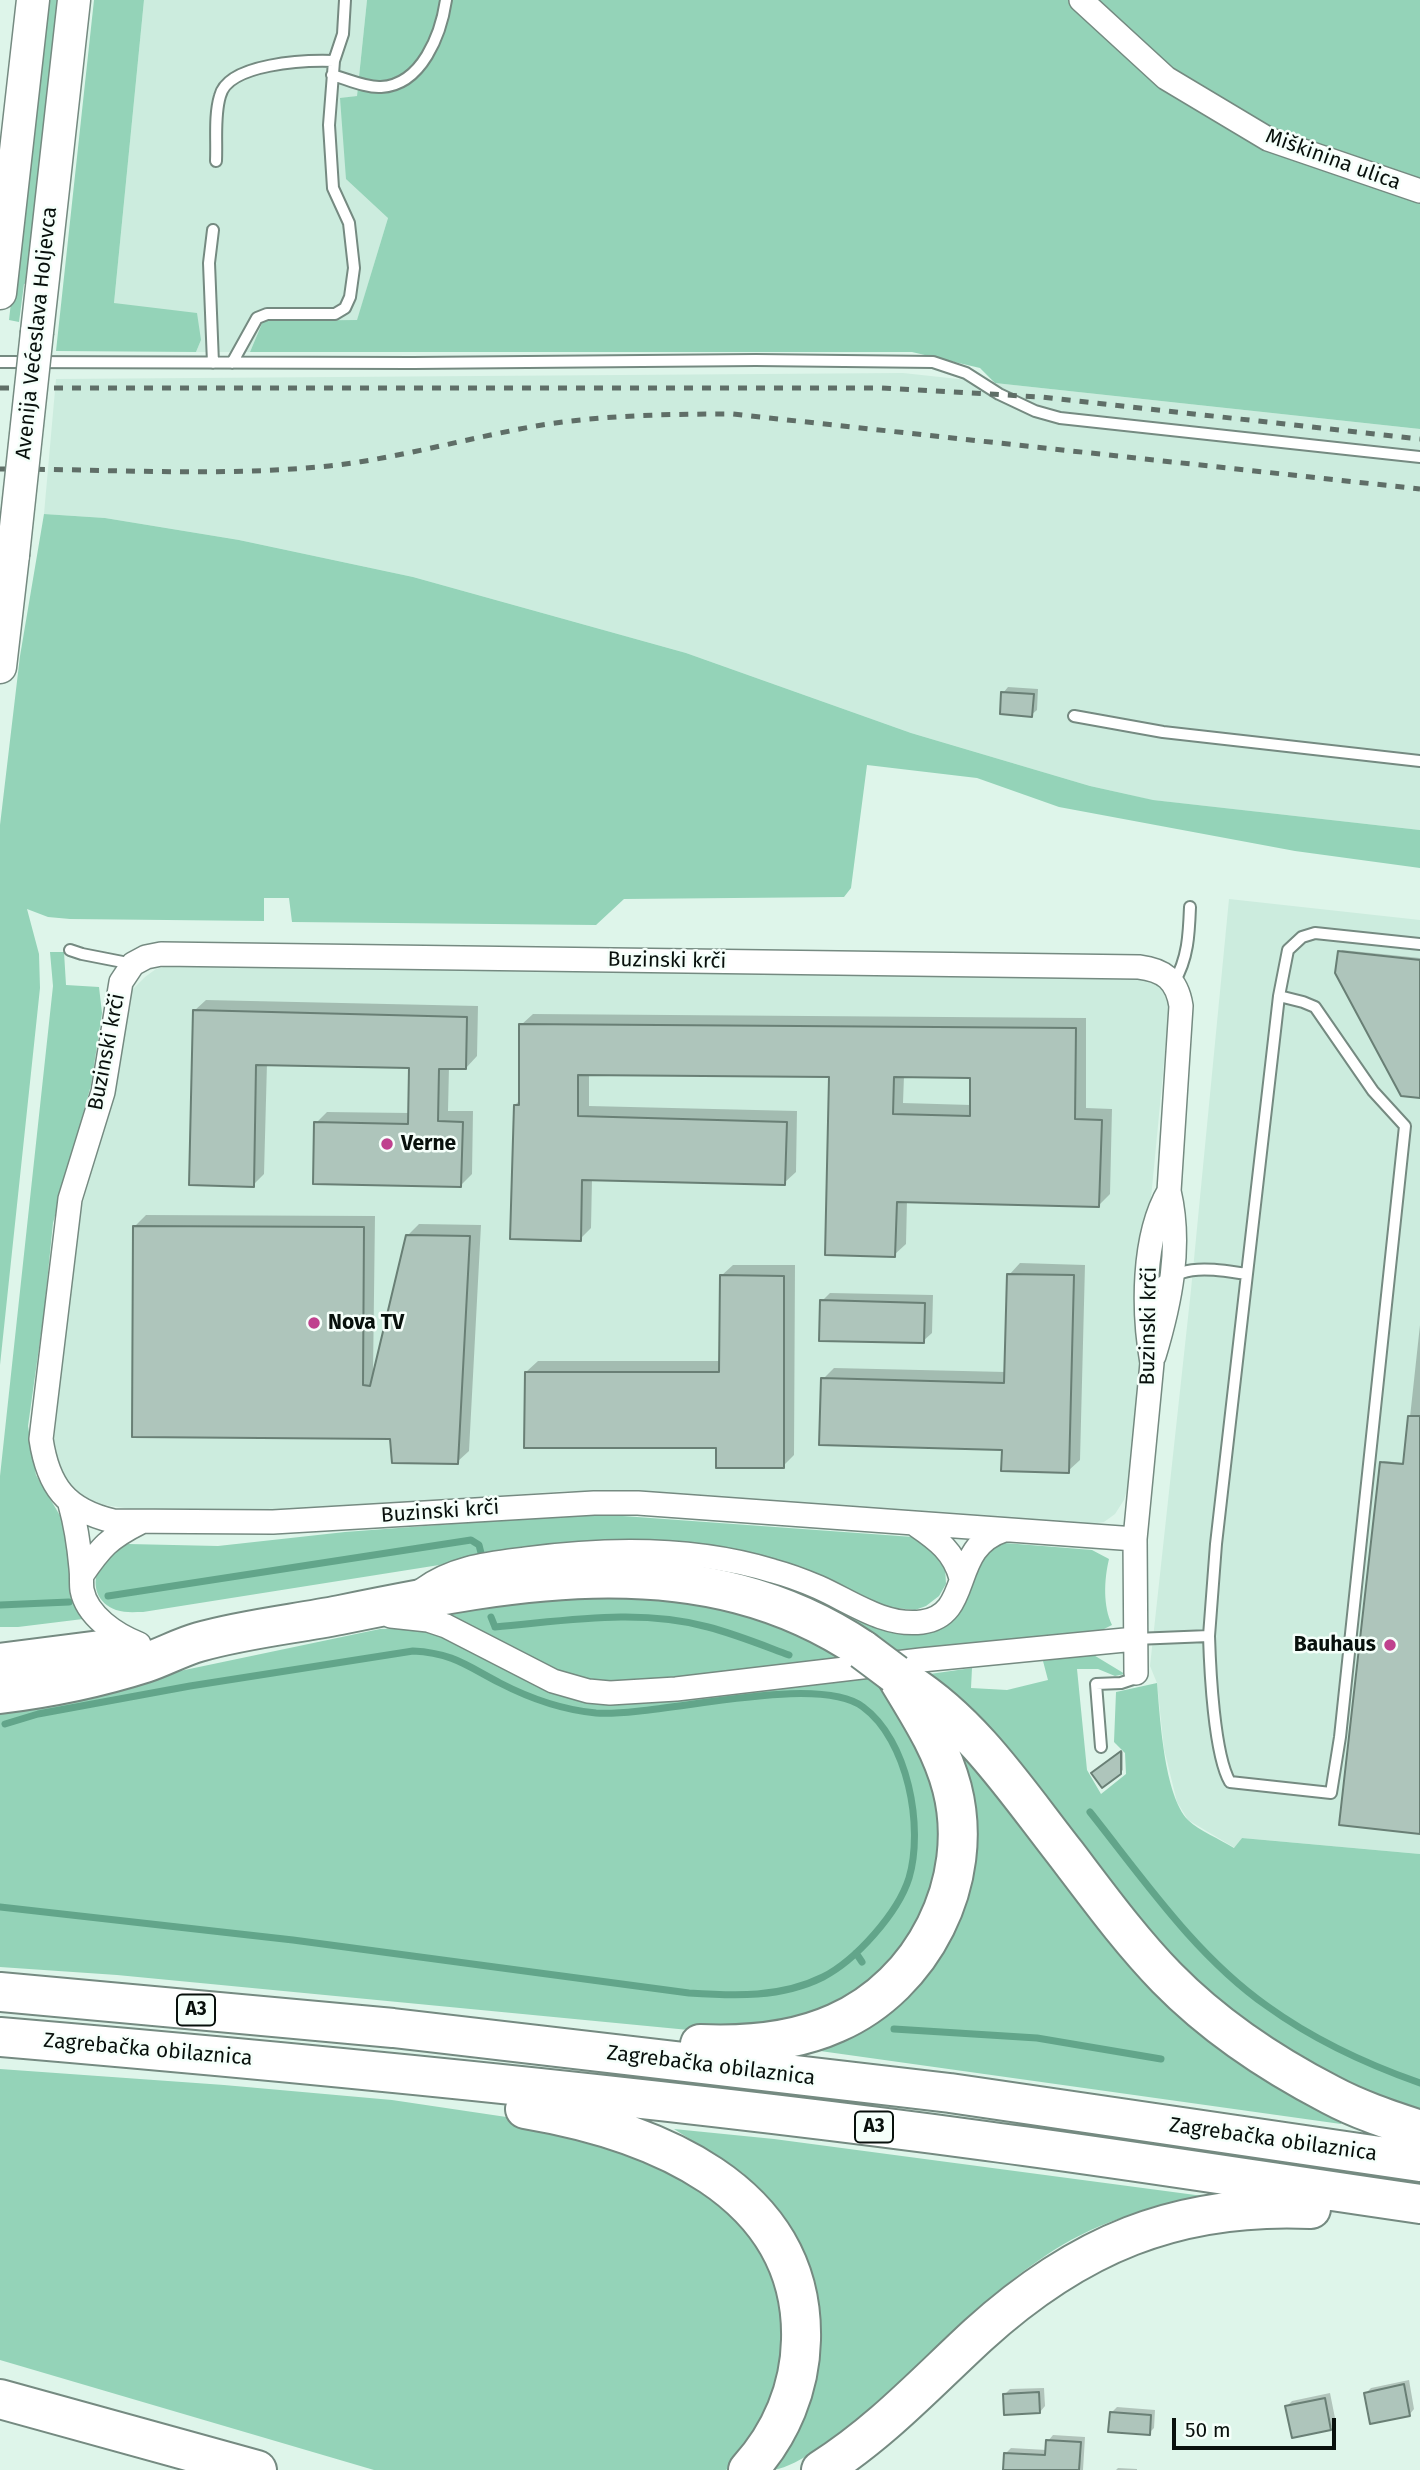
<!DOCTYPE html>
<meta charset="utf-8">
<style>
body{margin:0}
#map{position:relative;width:1420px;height:2470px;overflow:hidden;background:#def5ea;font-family:"Fira Sans",sans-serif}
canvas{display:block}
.scale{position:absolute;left:1172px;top:2418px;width:164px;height:32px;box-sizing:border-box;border:4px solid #08100c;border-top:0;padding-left:9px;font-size:21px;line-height:24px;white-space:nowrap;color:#08100c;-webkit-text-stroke:5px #f5fffa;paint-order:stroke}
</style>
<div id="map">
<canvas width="1420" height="2470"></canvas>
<div class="scale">50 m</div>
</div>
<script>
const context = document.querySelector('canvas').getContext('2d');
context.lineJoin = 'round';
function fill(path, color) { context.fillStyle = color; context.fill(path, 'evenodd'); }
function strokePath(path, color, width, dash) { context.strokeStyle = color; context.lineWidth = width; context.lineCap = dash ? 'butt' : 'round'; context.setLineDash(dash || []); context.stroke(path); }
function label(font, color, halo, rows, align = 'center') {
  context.font = font + ' "Fira Sans",sans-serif'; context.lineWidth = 5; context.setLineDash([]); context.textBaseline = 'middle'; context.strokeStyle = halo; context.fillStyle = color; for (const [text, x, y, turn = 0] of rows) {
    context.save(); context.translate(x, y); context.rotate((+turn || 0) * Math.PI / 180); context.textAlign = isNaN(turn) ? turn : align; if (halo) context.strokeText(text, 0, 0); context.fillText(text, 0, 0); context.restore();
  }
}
const built = new Path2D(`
 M144,0H367L357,96L340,99L388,218L357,321H263L250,352H196L201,340L114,303Z
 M903,373L1420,429V830L1152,800L1090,786L911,733L686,653L413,577L239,540L105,518L44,514L56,379Z
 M1229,899L1420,920V1854L1242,1838L1235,1848L1188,1820L1177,1802L1164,1749L1157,1683L1150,1666L1191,1290Z
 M168,966L1149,978L1164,989L1170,1000L1143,1282L1140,1355L1128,1486L1124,1500L1115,1514L1104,1522L1091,1524L640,1491H566L343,1507L249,1510L131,1509L98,1504L81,1494L68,1482L59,1466L54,1440L76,1227L116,1084L128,999L132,990L145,977L156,969Z`);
const green = new Path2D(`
 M45,0H63L30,282L24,284L19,322L9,320Z
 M94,0H144L114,303L197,313L201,340L196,352L56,351Z
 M367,0H1420V429L995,383L980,368L912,352H250L263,321L357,320L388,218L346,179L340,98L357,96Z
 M44,514L105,518L239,540L413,577L686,653L911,733L1090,786L1153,800L1420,830V868L1295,851L1059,807L977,778L867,765L851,888L844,897L624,899L596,925L292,922L289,898H264V921L70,919L48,917L27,909L39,954L40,988L0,1365V825L20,656Z
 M50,952H64L66,985L99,987L102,1013L91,1085L53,1223L44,1312L28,1426L36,1475L62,1519L69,1546L72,1595L83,1619L18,1627H0V1476L53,986Z
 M609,1515L913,1537L925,1543L938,1554L945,1567L946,1584L939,1596L926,1606L915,1610L886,1607L853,1591L794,1568L477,1559L143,1612C134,1612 125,1613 116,1610C80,1596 97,1550 128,1544L218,1546L345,1532L545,1517Z
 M1005,1543L1092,1550L1109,1559C1104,1580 1103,1606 1112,1625L1102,1630L1085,1633L887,1651L670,1563C691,1566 713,1567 733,1571C779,1581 821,1598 864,1617C886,1627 911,1642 935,1630C945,1625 957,1617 963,1607C977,1584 975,1552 1005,1543Z
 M560,1595L686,1599L803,1632L846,1657L695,1675L600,1684L555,1673L443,1615L444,1612Z
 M415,1628L449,1637L531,1683L564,1697L604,1704L635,1703L874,1677L942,1780L946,1878L879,1984L804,2024L720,2033L117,1975L0,1967V1713L13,1706L380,1629Z
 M1092,1654L1125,1674L1115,1676L1098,1669H1077L1087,1770L1101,1794L1126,1774L1125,1753L1114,1742L1116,1692L1157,1683C1160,1717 1164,1795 1188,1820C1199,1831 1220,1839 1234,1848L1242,1838L1420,1854V2117L1395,2111L1224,2015L923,1675L972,1668L971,1688L1007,1690L1048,1680L1043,1661Z
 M959,1750L1018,1821L1109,1942L1158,1994L1245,2066L1292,2096L1343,2118L1341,2124L813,2050L915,1986Z
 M0,2069L224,2085L392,2100L540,2122L659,2156L768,2244L789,2365L740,2459L726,2470H374L0,2360Z
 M674,2129L774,2139L1203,2196C1148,2207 1091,2224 1045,2256C1015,2276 988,2299 962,2323C926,2356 814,2470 770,2470L781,2456L792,2234L770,2201L743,2173Z`);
const shadow = new Path2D(`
 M1008,687L1038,689L1037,710L1031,715L1003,693Z
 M1342,950L1420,958V1097L1340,952Z
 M206,1000L478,1006L477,1056L466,1068L449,1067L448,1111H473L472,1174L461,1185L316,1123L327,1112L410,1113L411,1067L267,1063L264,1174L253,1185L194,1011Z
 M533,1014L1086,1018V1108L1112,1109L1110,1194L1099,1205L907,1200L906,1244L894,1255L831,1075L589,1073V1106L797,1111L796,1172L784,1183L592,1179L591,1228L580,1239L515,1105L520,1100L521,1025ZM904,1076H972L971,1105L903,1103Z
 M146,1215L375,1216L373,1374L407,1236L419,1224L481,1225L469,1451L457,1462L135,1226Z
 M1020,1263L1085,1265L1080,1460L1068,1471L823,1379L834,1368L1006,1372L1009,1275Z
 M733,1265H795L794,1455L783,1466L718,1446L526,1372L538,1361H721V1276Z
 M830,1293L933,1295L932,1333L923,1341L822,1301Z
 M1420,1325V1832L1381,1463L1384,1461L1405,1463Z
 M1123,1751V1770L1120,1773L1095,1772Z
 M1409,2380L1414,2409L1409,2415L1366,2393L1371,2388Z
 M1044,2388L1045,2406L1040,2412L1004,2395L1010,2389Z
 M1330,2393L1336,2423L1330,2428L1287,2406L1292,2401Z
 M1117,2407L1155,2410L1154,2428L1149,2433L1111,2413Z
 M1053,2435L1085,2437L1083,2470H1005L1006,2453L1011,2448L1047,2450L1048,2441Z
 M1118,2468L1137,2469V2470H1116Z`);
const stream = new Path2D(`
 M108,1596L471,1540L479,1545L481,1553
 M0,1605L69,1602
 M491,1617L495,1627
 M495,1627C566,1621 638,1608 708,1627C735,1634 762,1645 789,1655
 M1090,1812C1144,1880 1196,1956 1267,2006C1314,2040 1366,2064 1420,2083
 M0,1907L293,1940L689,1993C735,1996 781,1998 823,1977C856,1960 898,1913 909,1878C924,1827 908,1740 863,1707C816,1672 659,1717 596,1713C564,1710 529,1698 500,1683C467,1666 453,1653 413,1651L190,1686L38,1714L5,1724
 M856,1953L862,1962
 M894,2029L1037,2038L1161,2059`);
const building = new Path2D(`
 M1001,692L1034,694L1032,717L1000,714Z
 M1338,951L1420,960V1098L1401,1096L1335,973Z
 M193,1010L467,1017L466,1069H439L438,1121L463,1122L461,1187L313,1184L314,1122L408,1124L409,1068L256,1065L254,1187L189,1185Z
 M519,1024L1076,1028L1075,1119L1102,1120L1099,1207L897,1202L895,1257L825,1255L829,1077L578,1075V1116L787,1122L785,1185L582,1180L581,1241L510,1239L514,1105H519ZM894,1077L970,1078V1116L893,1114Z
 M133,1226L364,1227L363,1385L370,1386L406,1235L470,1236L458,1464L392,1463L390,1439L132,1437Z
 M1007,1274L1074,1275L1069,1473L1001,1471L1002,1450L819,1445L821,1378L1004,1383Z
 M720,1275L784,1276V1468H716V1448H524L525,1372H719Z
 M820,1300L925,1303L924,1343L819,1341Z
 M1408,1416H1420V1834L1339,1825L1380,1462L1403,1464Z
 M1121,1751V1774L1102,1788L1091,1773Z
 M1404,2384L1410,2416L1370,2424L1364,2393Z
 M1039,2392L1040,2413L1004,2415L1003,2394Z
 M1325,2398L1331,2430L1292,2438L1285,2406Z
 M1110,2412L1151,2415L1150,2435L1108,2432Z
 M1046,2440L1081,2442L1079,2470H1003L1004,2453L1045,2455Z`);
const service = new Path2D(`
 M332,75C347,79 366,88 381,87C422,85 441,34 446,0
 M216,161C217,140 214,116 220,96C228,63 306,60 334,61
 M213,230L209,263L213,363
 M0,362L413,363L756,360L933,362L966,373L999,394L1035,411L1060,418L1420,457
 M232,363L257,318L267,314H335L345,308L350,297L354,268L349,223L333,188L329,125L334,61L343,34L345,0
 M1074,716L1163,732L1420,761
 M70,950L82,954L133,964
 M1174,982C1188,959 1189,934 1190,907
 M1247,1274L1279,996L1288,950L1302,937L1315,933L1420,944
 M1209,1636C1210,1669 1214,1755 1230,1782L1331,1793L1340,1737L1405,1126L1373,1091L1315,1007L1303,1002L1279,996
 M1135,1639L1209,1636L1216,1544L1247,1274C1204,1268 1184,1263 1147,1292
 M1101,1747L1096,1684L1121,1683L1133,1679L1136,1673`);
const minor = new Path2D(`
 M1081,0L1166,78L1268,139L1420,191
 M1154,1356C1170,1303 1182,1246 1169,1191
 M70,1504C76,1525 79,1546 81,1568C82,1576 81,1583 82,1590C87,1616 116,1635 139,1644
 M916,1525C938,1540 954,1552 961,1578
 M1135,1539L638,1503H594L273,1522L113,1521C66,1510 48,1486 41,1439L70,1199L103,1092L121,982L133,964L146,957L161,954L1139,967C1164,970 1177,980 1181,1006L1169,1191C1142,1237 1143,1312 1152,1363L1135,1539L1136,1673
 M82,1575C101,1547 109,1538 141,1522
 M422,1590C454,1567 488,1564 526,1559C607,1548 694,1547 773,1571C788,1575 804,1581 818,1587C850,1601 884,1627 922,1622C974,1615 948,1548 1004,1530
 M391,1616L428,1620L446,1626L553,1681L588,1691L610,1693L676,1689L921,1660L1135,1639`);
const secondary = new Path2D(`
 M0,293L33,0
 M37,332L74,0
 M0,667L13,555`);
const motorway = new Path2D(`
 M0,1663L116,1648
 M908,1683C974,1725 1018,1793 1066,1854C1098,1896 1130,1940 1167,1978C1214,2026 1271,2064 1331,2095C1359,2110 1390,2120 1420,2130
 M0,1694C49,1688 98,1678 145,1663C163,1657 181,1647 199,1642C244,1629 294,1624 340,1615C516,1579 703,1542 863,1650
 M0,1992L393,2028L950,2093L1420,2162
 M0,2037C329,2065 659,2097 986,2141C1131,2160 1275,2183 1420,2204
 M700,2044C746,2046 794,2042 836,2023C923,1985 976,1881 952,1788C941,1746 917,1711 895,1674
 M525,2109C649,2130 805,2188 801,2340C800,2388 781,2434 748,2470
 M0,2399L257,2470
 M821,2470C880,2433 927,2382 978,2335C1077,2245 1176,2203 1311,2209`);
const rail = new Path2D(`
 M0,388H882L1041,397L1420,439
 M0,469C109,469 220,477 329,466C401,458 471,437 542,425C606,415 669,414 733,414L1420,489`);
const secondaryBridge = new Path2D(`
 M13,555L37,332`);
const motorwayBridge = new Path2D(`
 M863,1650L895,1674`);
const markers = [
 [387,1144,7,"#bf418e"],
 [314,1323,7,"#bf418e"],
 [1390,1645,7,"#bf418e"]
];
const shields = [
 [196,2010,38],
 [874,2127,38]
];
const shieldNames = [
 ["A3",196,2010],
 ["A3",874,2127]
];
const streetNames = [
 ["Miškinina ulica",1333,160,20],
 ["Avenija Većeslava Holjevca",37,333,-84],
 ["Buzinski krči",667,961,1],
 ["Buzinski krči",107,1052,-79],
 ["Buzinski krči",1149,1326,-89],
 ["Buzinski krči",440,1512,-4],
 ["Zagrebačka obilaznica",148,2050,5],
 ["Zagrebačka obilaznica",711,2066,7],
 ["Zagrebačka obilaznica",1273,2140,8]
];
const poiNames = [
 ["Verne",401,1144],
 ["Nova TV",328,1323],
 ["Bauhaus",1376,1645,"right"]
];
fill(built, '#ccecde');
fill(green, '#94d3b8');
fill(shadow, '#0003');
strokePath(stream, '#62a58a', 7);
fill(building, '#aec5bb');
strokePath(building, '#697f75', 2);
strokePath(service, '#758a81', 14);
strokePath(minor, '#758a81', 26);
strokePath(secondary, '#758a81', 35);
strokePath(motorway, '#758a81', 42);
strokePath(service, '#fff', 10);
strokePath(minor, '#fff', 23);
strokePath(secondary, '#fff', 32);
strokePath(motorway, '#fff', 38);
strokePath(rail, '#5f6e67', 5, [9, 9]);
strokePath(secondaryBridge, '#758a81', 35, []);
strokePath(motorwayBridge, '#758a81', 42, []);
strokePath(secondaryBridge, '#fff', 32);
strokePath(motorwayBridge, '#fff', 38);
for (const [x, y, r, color] of markers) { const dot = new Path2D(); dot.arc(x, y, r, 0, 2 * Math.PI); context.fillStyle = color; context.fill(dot); strokePath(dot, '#f5fffa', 2.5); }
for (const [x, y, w] of shields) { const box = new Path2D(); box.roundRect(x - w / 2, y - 15.5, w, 31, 5); context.fillStyle = '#f5fffa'; context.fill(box); strokePath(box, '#08100c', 2); }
label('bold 19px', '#08100c', null, shieldNames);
label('21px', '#08100c', '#f5fffa', streetNames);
label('bold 21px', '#08100c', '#f5fffa', poiNames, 'left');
</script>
